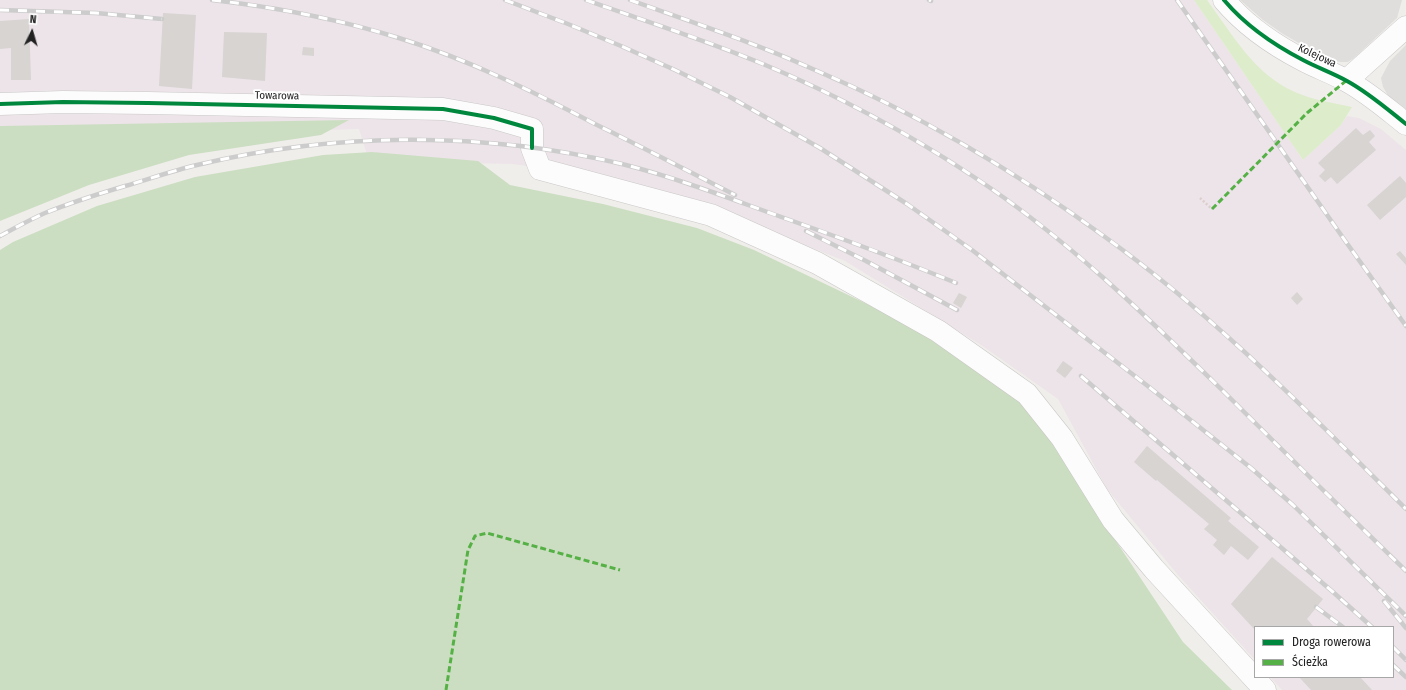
<!DOCTYPE html>
<html>
<head>
<meta charset="utf-8">
<style>
	body { margin:0 }
	#map { position:relative; width:1406px; height:690px; overflow:hidden; background:#f0eeeb; font-family:"Fira Sans Condensed",sans-serif }
	canvas { display:block }
	.legend { position:absolute; left:1254px; top:626px; width:140px; height:52px; box-sizing:border-box; background:#fff; border:1px solid #a7a7a7; margin:0; padding:5px 7px; list-style:none; font-size:12px; color:#222 }
	.legend li { display:flex; align-items:center; gap:8px; height:20px }
	.legend b { width:20px; border:1px solid #a7a7a7 }
	.north { position:absolute; left:12px; top:12px; width:40px; height:40px; -webkit-text-stroke:3px #fff; paint-order:stroke; rotate:5deg; font-size:11px; font-weight:700; line-height:16px; text-align:center; color:#222 }
	.north::after { content:''; display:block; margin:auto; width:14px; height:18px; background:#222; clip-path:polygon(50% 0,100% 100%,50% 72%,0 100%) }
</style>
</head>
<body>
<div id="map">
<canvas width="1406" height="690"></canvas>
<ul class="legend">
<li><b style="height:5px;background:#00873e"></b>Droga rowerowa</li>
<li><b style="height:5px;background:#55b145"></b>Ścieżka</li>
</ul>
<div class="north">N</div>
</div>
<script>
const context = document.querySelector('canvas').getContext('2d');
context.lineJoin = 'round';
function fillPath(path, color) { context.fillStyle = color; context.fill(path, 'evenodd'); }
function trace(path, color, width, dash) { context.strokeStyle = color; context.lineWidth = width; context.lineCap = dash ? 'butt' : 'round'; context.setLineDash(dash || []); context.stroke(path); }
function label(font, color, halo, rows, align = 'center') {
  context.font = font + ' "Fira Sans Condensed",sans-serif'; context.lineWidth = 4; context.setLineDash([]); context.textBaseline = 'middle'; context.strokeStyle = halo; context.fillStyle = color; for (const [text, x, y, turn = 0] of rows) {
    context.save(); context.translate(x, y); context.rotate((+turn || 0) * Math.PI / 180); context.textAlign = isNaN(turn) ? turn : align; if (halo) context.strokeText(text, 0, 0); context.fillText(text, 0, 0); context.restore();
  }
}
const residential = new Path2D(`
	M 1240,0 L 1402,0 L 1397,18 L 1354,58 L 1348,62 L 1341,62 L 1334,61 L 1313,51 L 1283,34 L 1263,20 Z
	M 1406,45 L 1406,113 L 1389,97 L 1383,87 L 1381,78 L 1390,61 Z`);
const industrial = new Path2D(`
	M 0,0 L 1194,0 L 1303,160 L 1341,125 L 1347,116 L 1359,118 L 1381,129 L 1406,150 L 1406,690 L 1282,690 L 1270,677 L 1393,677 L 1393,627 L 1255,627 L 1255,660 L 1178,575 L 1107,489 L 1058,399 L 981,345 L 845,261 L 700,204 L 602,176 L 512,164 L 369,161 L 359,129 L 0,141 Z`);
const grass = new Path2D(`
	M 1194,0 L 1207,0 C 1232,34 1255,75 1295,92 C 1313,100 1333,103 1352,107 L 1341,125 L 1303,160 Z`);
const forest = new Path2D(`
	M 349,120 L 321,135 L 189,155 L 89,185 L 0,221 L 0,126 Z
	M 372,152 L 478,161 L 510,185 L 603,204 L 697,228 L 754,250 L 907,323 L 1017,399 L 1069,462 L 1092,505 L 1183,642 L 1232,690 L 0,690 L 0,250 L 13,242 L 97,206 L 195,177 L 323,155 Z`);
const building = new Path2D(`
	M 163,13 L 196,15 L 192,89 L 159,86 Z
	M 29,19 L 31,80 L 11,80 L 11,48 L 0,49 L 0,21 Z
	M 224,32 L 267,33 L 265,81 L 222,77 Z
	M 303,47 L 314,48 L 314,56 L 302,55 Z
	M 1356,128 L 1363,135 L 1370,130 L 1375,136 L 1369,142 L 1376,150 L 1337,184 L 1331,177 L 1325,182 L 1319,176 L 1325,170 L 1318,163 Z
	M 1400,176 L 1406,183 L 1406,197 L 1380,220 L 1367,205 Z
	M 1400,251 L 1406,258 L 1406,265 L 1396,254 Z
	M 1297,292 L 1303,299 L 1297,305 L 1291,298 Z
	M 959,293 L 967,297 L 961,308 L 953,303 Z
	M 1063,361 L 1073,368 L 1065,378 L 1056,371 Z
	M 1147,446 L 1231,518 L 1228,521 L 1259,547 L 1248,560 L 1231,546 L 1224,555 L 1213,545 L 1217,540 L 1204,529 L 1209,524 L 1157,480 L 1156,481 L 1134,462 Z
	M 1272,557 L 1323,599 L 1307,619 L 1314,627 L 1255,627 L 1255,630 L 1231,604 Z
	M 1299,677 L 1360,677 L 1372,690 L 1311,690 Z`);
const path = new Path2D(`
	M 1200,198 L 1212,209`);
const minor = new Path2D(`
	M 1224,0 C 1245,25 1274,45 1303,60 C 1318,68 1333,73 1347,81 C 1369,93 1387,109 1406,124
	M 1347,80 L 1406,27
	M 0,104 L 63,102 L 148,103 L 443,109 L 494,118 L 532,129 L 532,148 L 540,169 L 711,215 L 817,263 L 938,331 L 1027,394 L 1062,438 L 1113,520 L 1154,569 L 1265,690`);
const rail = new Path2D(`
	M 212,0 C 275,7 338,19 399,38 C 467,59 532,91 595,124 C 642,147 688,171 735,195
	M 505,0 L 568,24 L 621,46 L 675,70 L 730,97 L 820,148 L 907,204 L 972,250 L 1149,387 L 1251,468 L 1293,505 L 1406,616
	M 586,0 C 645,21 705,40 763,64 C 837,95 908,133 974,177 C 1065,237 1143,313 1221,389 C 1282,450 1344,511 1406,571
	M 630,0 C 692,22 755,43 815,70 C 918,114 1015,171 1105,237 C 1215,316 1310,414 1406,509
	M 929,0 L 931,1
	M 1177,0 L 1346,242 L 1406,326
	M 0,10 L 96,13 L 162,19
	M 806,231 L 866,261 L 957,310
	M 0,236 C 15,228 29,220 45,213 C 70,203 98,194 125,186 C 149,179 172,171 197,165 C 335,132 483,131 622,164 C 674,177 723,196 773,214 C 835,236 896,258 956,283
	M 1081,376 L 1333,592 L 1372,627
	M 1384,601 L 1406,628
	M 1316,607 L 1343,627
	M 1393,647 L 1406,660
	M 1393,665 L 1406,677`);
const quiet = new Path2D(`
	M 1212,209 L 1307,113 L 1347,80
	M 446,690 L 468,550 L 475,536 L 487,533 L 620,570`);
const cycleway = new Path2D(`
	M 1224,0 C 1245,25 1274,45 1303,60 C 1318,68 1333,73 1347,81 C 1369,93 1387,109 1406,124
	M 0,104 L 63,102 L 148,103 L 443,109 L 494,118 L 532,129 L 532,148`);
const streetNames = [
	["Kolejowa",1317,56,25],
	["Towarowa",277,96,1]
];
fillPath(residential, '#dfdedc');
fillPath(industrial, '#ede4e9');
fillPath(grass, '#ddeccb');
fillPath(forest, '#cbdec1');
fillPath(building, '#d7d4d2');
trace(minor, '#c9c8c7', 23);
trace(path, '#dccecd', 2.5, [2, 2]);
trace(minor, '#fdfcfc', 22);
trace(rail, '#ccc', 4.5);
trace(rail, '#fff', 3, [9]);
trace(quiet, '#55b145', 3, [6, 3]);
trace(cycleway, '#00873e', 4);
label('11px', '#222', '#fff', streetNames);
</script>
</body>
</html>
